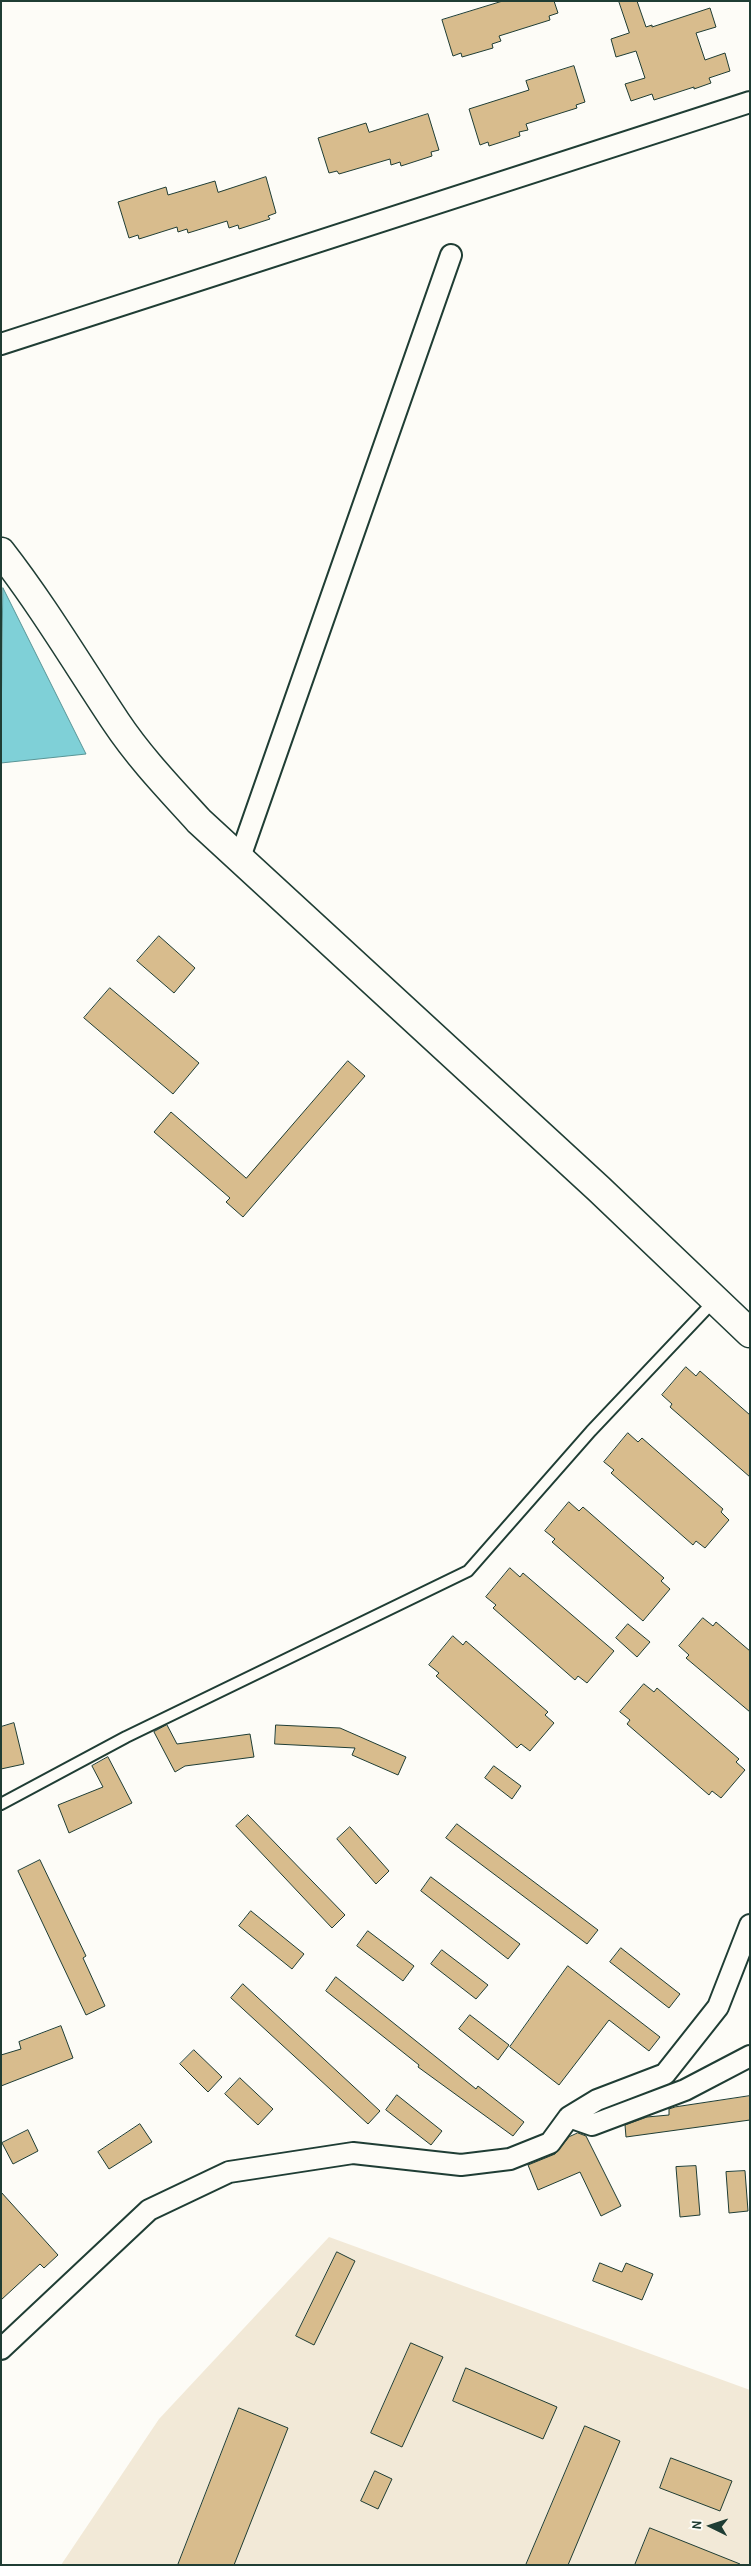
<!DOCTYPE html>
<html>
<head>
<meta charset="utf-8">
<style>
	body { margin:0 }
	#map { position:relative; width:751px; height:2566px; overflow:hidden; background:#fdfcf7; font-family:"Patrick Hand",sans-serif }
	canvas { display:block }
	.frame { position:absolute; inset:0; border:2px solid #1f3d34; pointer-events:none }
	.north { position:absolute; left:686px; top:2501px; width:50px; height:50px; -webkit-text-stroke:4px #fdfcf7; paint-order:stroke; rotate:274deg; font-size:14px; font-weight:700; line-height:20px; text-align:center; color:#1f3d34 }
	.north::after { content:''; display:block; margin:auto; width:18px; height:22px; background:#1f3d34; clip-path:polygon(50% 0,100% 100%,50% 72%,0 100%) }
</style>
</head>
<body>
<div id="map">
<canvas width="751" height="2566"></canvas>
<div class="frame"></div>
<div class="north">N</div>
</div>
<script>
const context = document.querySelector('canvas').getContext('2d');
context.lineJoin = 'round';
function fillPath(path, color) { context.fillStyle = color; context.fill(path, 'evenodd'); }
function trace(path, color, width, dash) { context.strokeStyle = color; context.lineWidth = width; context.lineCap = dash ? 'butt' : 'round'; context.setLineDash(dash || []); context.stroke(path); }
const built = new Path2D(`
	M 329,2237 L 750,2390 L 750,2565 L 61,2565 L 159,2419 Z`);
const water = new Path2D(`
	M 3,588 L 86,754 L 1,763 Z`);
const building = new Path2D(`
	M 503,1 L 554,1 L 558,13 L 549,16 L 550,20 L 499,36 L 501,41 L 492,44 L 493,48 L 462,57 L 461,53 L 453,56 L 442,20 Z
	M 619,1 L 637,1 L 646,27 L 652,25 L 652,27 L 710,8 L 716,27 L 696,33 L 705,60 L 725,53 L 730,71 L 709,78 L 711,83 L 694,89 L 694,87 L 654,100 L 652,94 L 631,101 L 625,84 L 645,78 L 636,51 L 616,57 L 611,39 L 629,33 Z
	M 574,66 L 585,102 L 576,105 L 577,108 L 526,124 L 528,130 L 519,132 L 520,136 L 489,146 L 488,142 L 480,145 L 469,109 L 529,90 L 526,81 Z
	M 428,114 L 439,150 L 431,152 L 432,156 L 401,166 L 400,162 L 391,165 L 390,159 L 339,174 L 337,171 L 329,173 L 318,138 L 366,123 L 369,132 Z
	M 266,177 L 276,213 L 268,216 L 270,219 L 239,229 L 238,225 L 229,228 L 227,221 L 188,233 L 187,229 L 178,232 L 177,227 L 139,239 L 138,235 L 129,238 L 118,202 L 166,187 L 168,195 L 215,181 L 218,192 Z
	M 159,936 L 195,968 L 174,993 L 137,961 Z
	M 110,988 L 199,1063 L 173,1094 L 84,1018 Z
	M 348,1061 L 365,1076 L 243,1217 L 226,1202 L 230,1198 L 154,1132 L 171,1112 L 246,1178 Z
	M 686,1367 L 696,1376 L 700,1371 L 750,1415 L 750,1477 L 670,1407 L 672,1404 L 662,1395 Z
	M 628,1433 L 638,1442 L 642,1438 L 723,1509 L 721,1512 L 729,1520 L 705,1548 L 696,1541 L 693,1545 L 611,1473 L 614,1470 L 604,1462 Z
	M 569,1502 L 579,1511 L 583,1507 L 664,1578 L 661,1581 L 670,1589 L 643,1621 L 552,1542 L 555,1539 L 545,1531 Z
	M 510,1568 L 520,1577 L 523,1573 L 614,1651 L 587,1683 L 578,1676 L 575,1680 L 493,1608 L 496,1605 L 486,1597 Z
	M 703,1618 L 713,1626 L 716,1622 L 750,1651 L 750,1712 L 686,1658 L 689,1655 L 679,1646 Z
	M 628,1624 L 650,1642 L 637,1657 L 616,1638 Z
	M 453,1636 L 463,1645 L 466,1641 L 548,1712 L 545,1715 L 554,1723 L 530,1751 L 521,1744 L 517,1748 L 436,1676 L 439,1673 L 429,1665 Z
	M 644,1684 L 654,1692 L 657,1688 L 739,1759 L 736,1762 L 745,1770 L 721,1798 L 712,1791 L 709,1795 L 627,1724 L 630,1720 L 620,1712 Z
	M 14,1723 L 24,1764 L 1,1769 L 1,1727 Z
	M 167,1725 L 177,1744 L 250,1734 L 254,1757 L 185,1766 L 175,1772 L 154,1732 Z
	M 276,1725 L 340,1728 L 406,1757 L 398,1775 L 352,1755 L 355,1748 L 275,1744 Z
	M 108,1757 L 132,1803 L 69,1833 L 58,1805 L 103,1787 L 92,1766 Z
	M 494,1766 L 521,1786 L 512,1799 L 485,1778 Z
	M 248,1815 L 345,1915 L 332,1928 L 236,1826 Z
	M 457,1824 L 598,1930 L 587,1944 L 446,1838 Z
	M 350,1827 L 389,1871 L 376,1884 L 337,1839 Z
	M 40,1860 L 86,1956 L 83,1958 L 105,2006 L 86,2015 L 18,1871 Z
	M 431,1877 L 520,1944 L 508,1959 L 421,1891 Z
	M 251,1911 L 304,1954 L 292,1969 L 239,1926 Z
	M 368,1931 L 414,1966 L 403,1981 L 357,1946 Z
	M 621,1948 L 680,1994 L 669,2008 L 610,1962 Z
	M 442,1950 L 488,1985 L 476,1999 L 431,1964 Z
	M 568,1966 L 660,2037 L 649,2051 L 609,2020 L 559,2085 L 510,2047 Z
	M 336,1977 L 476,2089 L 478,2086 L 524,2122 L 513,2136 L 418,2067 L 419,2065 L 326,1991 Z
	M 243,1984 L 380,2111 L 368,2124 L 231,1998 Z
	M 470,2015 L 509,2045 L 498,2060 L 459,2029 Z
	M 61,2026 L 73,2058 L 1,2086 L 1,2055 L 21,2049 L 19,2042 Z
	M 194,2050 L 222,2077 L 208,2092 L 180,2064 Z
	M 240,2078 L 273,2109 L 258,2125 L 225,2094 Z
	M 397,2095 L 442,2131 L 431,2145 L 386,2110 Z
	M 750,2096 L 750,2120 L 626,2137 L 625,2125 L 647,2117 L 669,2115 L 669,2109 L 675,2107 Z
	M 140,2124 L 152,2142 L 109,2169 L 98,2152 Z
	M 28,2130 L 38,2151 L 13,2164 L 2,2143 Z
	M 578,2133 L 586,2136 L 621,2206 L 601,2216 L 580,2172 L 538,2190 L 528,2165 L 555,2154 L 569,2137 Z
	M 696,2166 L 700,2215 L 680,2217 L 676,2167 Z
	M 745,2171 L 748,2211 L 729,2213 L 726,2172 Z
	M 1,2192 L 58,2255 L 44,2268 L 40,2264 L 1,2300 Z
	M 337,2252 L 355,2261 L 314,2345 L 296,2336 Z
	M 600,2263 L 622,2272 L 626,2263 L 653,2274 L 642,2300 L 593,2281 Z
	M 411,2343 L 443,2357 L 402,2447 L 371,2433 Z
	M 466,2368 L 557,2407 L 543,2439 L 453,2401 Z
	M 239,2408 L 288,2428 L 234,2565 L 178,2565 Z
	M 585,2426 L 620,2441 L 568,2565 L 526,2565 Z
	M 671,2458 L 732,2481 L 720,2511 L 660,2488 Z
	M 375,2471 L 392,2479 L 378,2509 L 361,2501 Z
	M 650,2528 L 740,2564 L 740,2565 L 635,2565 Z`);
const lane = new Path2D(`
	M 1,1804 L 126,1737 L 468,1571 L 591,1431 L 714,1301`);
const street = new Path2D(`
	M 1,344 L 750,102
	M 239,860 L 451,255
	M 569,2117 L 592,2125 L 685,2090 L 750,2056
	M 1,2349 L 149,2210 L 229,2172 L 353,2153 L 461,2165 L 510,2159 L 550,2143 L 569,2117 L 597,2100 L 665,2074 L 718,2007 L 750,1925`);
const secondary = new Path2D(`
	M 1,552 C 43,606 78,665 116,722 C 140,758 170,789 199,821 L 599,1189 L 750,1333`);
fillPath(built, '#f2e9d7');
fillPath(water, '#7fd0d7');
trace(water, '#599596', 1);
fillPath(building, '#d8bc8d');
trace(building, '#1f3d34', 1);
trace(lane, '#1f3d34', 14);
trace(street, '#1f3d34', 24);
trace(secondary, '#1f3d34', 31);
trace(lane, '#fdfcf7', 10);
trace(street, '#fdfcf7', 20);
trace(secondary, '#fdfcf7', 28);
</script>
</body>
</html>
